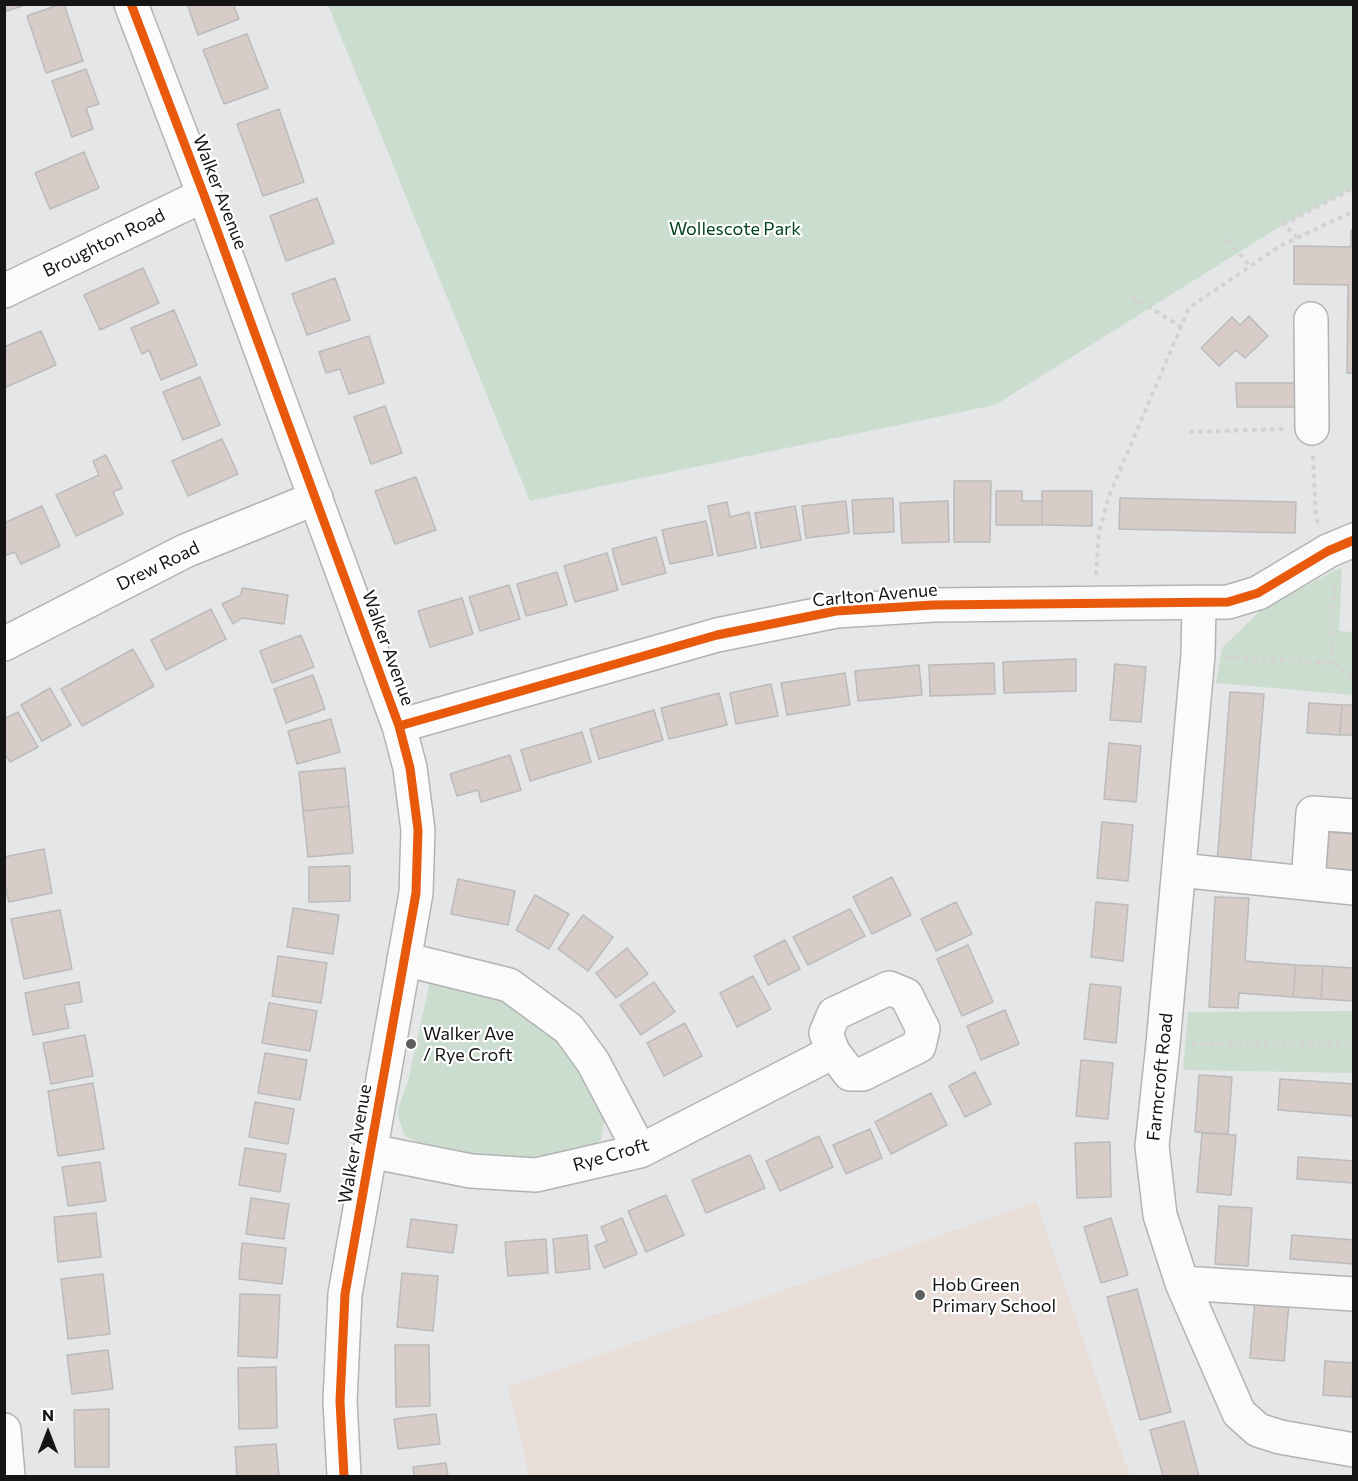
<!DOCTYPE html>
<html>
<head>
<meta charset="utf-8">
<style>
	body { margin:0 }
	#map { position:relative; width:1358px; height:1481px; overflow:hidden; background:#e5e6e7; font-family:Commissioner,sans-serif }
	canvas { display:block }
	.frame { position:absolute; inset:0; border:6px solid #151516; pointer-events:none }
	.north { position:absolute; left:18px; top:1403px; width:60px; height:60px; -webkit-text-stroke:4px #fff; paint-order:stroke; rotate:0deg; font-size:16px; font-weight:700; line-height:24px; text-align:center; color:#151516 }
	.north::after { content:''; display:block; margin:auto; width:21px; height:27px; background:#151516; clip-path:polygon(50% 0,100% 100%,50% 72%,0 100%) }
</style>
</head>
<body>
<div id="map">
<canvas width="1358" height="1481"></canvas>
<div class="frame"></div>
<div class="north">N</div>
</div>
<script>
const context = document.querySelector('canvas').getContext('2d');
context.lineJoin = 'round';
function fillPath(path, color) { context.fillStyle = color; context.fill(path, 'evenodd'); }
function trace(path, color, width, dash) { context.strokeStyle = color; context.lineWidth = width; context.lineCap = dash ? 'butt' : 'round'; context.setLineDash(dash || []); context.stroke(path); }
function label(font, color, halo, rows, align = 'center') {
  context.font = font + ' Commissioner,sans-serif'; context.lineWidth = 4.5; context.setLineDash([]); context.textBaseline = 'middle'; context.strokeStyle = halo; context.fillStyle = color; for (const [text, x, y, turn = 0] of rows) {
    context.save(); context.translate(x, y); context.rotate((+turn || 0) * Math.PI / 180); context.textAlign = isNaN(turn) ? turn : align; if (halo) context.strokeText(text, 0, 0); context.fillText(text, 0, 0); context.restore();
  }
}
const education = new Path2D(`
	M 1036,1202 L 1130,1476 L 529,1476 L 508,1387 Z`);
const green = new Path2D(`
	M 328,5 L 1353,5 L 1353,188 L 1284,224 L 995,405 L 530,501 Z
	M 1342,567 L 1339,631 L 1353,632 L 1353,695 L 1216,683 L 1222,648 L 1263,608 Z
	M 430,981 L 510,1000 L 563,1037 L 605,1116 L 601,1140 L 584,1152 L 497,1160 L 427,1148 L 404,1135 L 397,1112 L 408,1081 Z
	M 1353,1011 L 1353,1073 L 1183,1070 L 1188,1012 Z`);
const building = new Path2D(`
	M 4,4 L 28,4 L 4,12 Z
	M 61,4 L 64,4 L 83,61 L 46,73 L 27,16 Z
	M 187,4 L 233,4 L 239,19 L 198,35 Z
	M 247,34 L 268,88 L 224,104 L 203,50 Z
	M 86,69 L 99,104 L 86,108 L 93,129 L 72,137 L 52,81 Z
	M 279,109 L 304,182 L 263,196 L 237,124 Z
	M 84,152 L 99,188 L 50,209 L 35,173 Z
	M 317,198 L 334,243 L 286,261 L 270,216 Z
	M 1351,230 L 1354,230 L 1354,373 L 1347,373 L 1348,285 L 1294,284 L 1294,246 L 1351,247 Z
	M 143,268 L 159,303 L 100,330 L 84,295 Z
	M 335,278 L 350,320 L 307,335 L 292,294 Z
	M 174,310 L 197,365 L 161,380 L 149,350 L 142,354 L 131,328 Z
	M 1249,316 L 1268,336 L 1245,358 L 1236,350 L 1219,366 L 1201,348 L 1232,317 L 1240,325 Z
	M 41,331 L 56,365 L 4,388 L 4,347 Z
	M 369,336 L 384,383 L 349,394 L 340,369 L 326,373 L 319,352 Z
	M 200,377 L 220,425 L 183,440 L 163,392 Z
	M 1236,383 L 1299,383 L 1299,407 L 1237,407 Z
	M 385,406 L 402,453 L 371,464 L 354,417 Z
	M 222,439 L 238,474 L 188,496 L 172,461 Z
	M 106,455 L 122,488 L 113,492 L 123,514 L 76,536 L 56,495 L 99,475 L 93,461 Z
	M 416,477 L 436,530 L 395,544 L 375,491 Z
	M 954,481 L 991,481 L 990,542 L 954,542 Z
	M 996,491 L 1022,491 L 1022,501 L 1042,501 L 1042,525 L 996,525 Z
	M 1042,491 L 1092,491 L 1092,526 L 1042,525 Z
	M 893,498 L 894,532 L 854,534 L 852,500 Z
	M 1120,498 L 1296,502 L 1295,533 L 1119,529 Z
	M 846,501 L 849,533 L 806,538 L 802,506 Z
	M 948,501 L 949,542 L 902,543 L 900,503 Z
	M 727,502 L 730,517 L 749,512 L 756,548 L 718,556 L 708,506 Z
	M 42,506 L 60,546 L 21,564 L 15,552 L 4,556 L 4,523 Z
	M 795,506 L 801,540 L 761,548 L 755,513 Z
	M 706,521 L 713,555 L 670,564 L 662,530 Z
	M 656,537 L 666,573 L 622,585 L 612,549 Z
	M 607,553 L 618,590 L 575,602 L 564,566 Z
	M 557,572 L 567,605 L 526,616 L 517,584 Z
	M 509,585 L 520,619 L 480,631 L 469,597 Z
	M 242,588 L 288,595 L 284,624 L 242,618 L 233,624 L 222,604 L 241,595 Z
	M 462,598 L 473,634 L 430,647 L 418,611 Z
	M 211,609 L 226,639 L 166,670 L 151,640 Z
	M 301,635 L 314,667 L 272,683 L 260,651 Z
	M 133,649 L 154,686 L 82,726 L 61,689 Z
	M 1076,659 L 1076,691 L 1004,693 L 1003,662 Z
	M 994,663 L 995,694 L 930,696 L 929,665 Z
	M 1115,664 L 1146,667 L 1141,722 L 1110,720 Z
	M 919,665 L 922,695 L 858,701 L 855,671 Z
	M 845,673 L 850,705 L 787,715 L 781,683 Z
	M 313,675 L 325,709 L 286,723 L 274,689 Z
	M 771,684 L 778,716 L 736,724 L 730,693 Z
	M 50,688 L 71,725 L 42,741 L 21,705 Z
	M 1230,692 L 1264,694 L 1250,867 L 1217,864 Z
	M 719,693 L 727,725 L 669,739 L 661,708 Z
	M 1309,703 L 1342,705 L 1340,735 L 1307,733 Z
	M 1342,705 L 1354,705 L 1354,735 L 1340,735 Z
	M 654,710 L 663,740 L 599,759 L 590,729 Z
	M 18,712 L 38,747 L 10,762 L 4,753 L 4,719 Z
	M 331,719 L 340,752 L 297,764 L 288,731 Z
	M 582,732 L 591,762 L 530,781 L 521,750 Z
	M 1109,743 L 1141,746 L 1136,802 L 1104,799 Z
	M 510,755 L 521,790 L 481,802 L 478,790 L 457,796 L 450,774 Z
	M 345,768 L 349,806 L 303,811 L 299,772 Z
	M 349,806 L 353,853 L 308,857 L 303,811 Z
	M 1102,822 L 1133,825 L 1128,881 L 1097,878 Z
	M 1325,832 L 1354,834 L 1353,873 L 1322,871 Z
	M 44,849 L 52,893 L 9,902 L 4,881 L 4,857 Z
	M 350,866 L 350,901 L 309,902 L 309,867 Z
	M 892,877 L 911,915 L 872,934 L 853,897 Z
	M 458,879 L 515,891 L 508,925 L 451,914 Z
	M 535,895 L 569,914 L 549,949 L 516,930 Z
	M 1215,897 L 1249,898 L 1245,961 L 1296,965 L 1293,997 L 1239,993 L 1238,1008 L 1209,1007 Z
	M 956,902 L 972,934 L 936,951 L 921,919 Z
	M 1096,902 L 1128,905 L 1123,961 L 1091,957 Z
	M 293,908 L 339,915 L 333,954 L 287,947 Z
	M 850,909 L 865,936 L 808,965 L 793,937 Z
	M 60,910 L 72,969 L 24,979 L 11,919 Z
	M 583,915 L 613,937 L 588,971 L 558,949 Z
	M 785,940 L 800,969 L 768,985 L 754,956 Z
	M 968,945 L 993,1002 L 962,1016 L 937,959 Z
	M 627,948 L 648,974 L 616,998 L 596,973 Z
	M 278,956 L 327,963 L 321,1003 L 272,996 Z
	M 1296,965 L 1323,966 L 1321,999 L 1293,997 Z
	M 1323,966 L 1354,968 L 1354,1001 L 1321,999 Z
	M 753,976 L 771,1009 L 737,1027 L 720,993 Z
	M 79,982 L 82,1002 L 64,1005 L 69,1028 L 33,1035 L 25,993 Z
	M 654,982 L 675,1012 L 641,1035 L 620,1005 Z
	M 1090,984 L 1121,987 L 1116,1043 L 1084,1039 Z
	M 269,1003 L 317,1011 L 310,1051 L 262,1043 Z
	M 1005,1010 L 1019,1044 L 981,1060 L 967,1026 Z
	M 685,1023 L 702,1056 L 664,1076 L 647,1043 Z
	M 85,1035 L 93,1076 L 51,1084 L 43,1043 Z
	M 265,1053 L 307,1060 L 300,1100 L 258,1093 Z
	M 1081,1060 L 1113,1063 L 1108,1119 L 1076,1116 Z
	M 975,1072 L 991,1104 L 965,1117 L 949,1086 Z
	M 1199,1075 L 1232,1077 L 1228,1134 L 1195,1132 Z
	M 1280,1079 L 1354,1084 L 1354,1116 L 1278,1110 Z
	M 93,1083 L 104,1149 L 58,1156 L 48,1091 Z
	M 931,1093 L 947,1125 L 891,1154 L 875,1122 Z
	M 255,1102 L 294,1109 L 288,1144 L 249,1137 Z
	M 870,1129 L 882,1158 L 846,1174 L 833,1145 Z
	M 1202,1133 L 1236,1135 L 1231,1195 L 1197,1192 Z
	M 819,1136 L 833,1167 L 780,1191 L 766,1161 Z
	M 1110,1142 L 1111,1197 L 1077,1198 L 1075,1143 Z
	M 245,1148 L 286,1154 L 280,1192 L 239,1185 Z
	M 750,1155 L 765,1188 L 706,1213 L 692,1180 Z
	M 1298,1157 L 1354,1161 L 1354,1183 L 1297,1179 Z
	M 100,1162 L 106,1201 L 68,1206 L 62,1167 Z
	M 666,1195 L 684,1235 L 646,1252 L 628,1211 Z
	M 251,1198 L 289,1204 L 284,1239 L 246,1234 Z
	M 1219,1206 L 1252,1208 L 1248,1266 L 1215,1264 Z
	M 96,1213 L 101,1257 L 58,1262 L 54,1217 Z
	M 622,1218 L 637,1254 L 604,1268 L 595,1246 L 607,1241 L 601,1227 Z
	M 1111,1218 L 1128,1275 L 1101,1283 L 1084,1227 Z
	M 411,1219 L 457,1225 L 453,1253 L 407,1247 Z
	M 587,1235 L 590,1269 L 556,1273 L 553,1239 Z
	M 1292,1235 L 1354,1240 L 1354,1264 L 1290,1259 Z
	M 546,1239 L 548,1273 L 508,1276 L 505,1242 Z
	M 242,1243 L 286,1248 L 282,1284 L 239,1279 Z
	M 402,1273 L 438,1276 L 433,1331 L 397,1327 Z
	M 103,1274 L 110,1334 L 68,1339 L 61,1279 Z
	M 1137,1289 L 1171,1412 L 1140,1420 L 1107,1297 Z
	M 240,1294 L 280,1295 L 277,1358 L 238,1356 Z
	M 1255,1300 L 1289,1303 L 1284,1361 L 1250,1358 Z
	M 395,1345 L 429,1345 L 430,1406 L 396,1407 Z
	M 108,1350 L 113,1389 L 72,1394 L 67,1355 Z
	M 1325,1361 L 1354,1363 L 1352,1397 L 1323,1395 Z
	M 276,1367 L 277,1428 L 239,1429 L 238,1368 Z
	M 109,1409 L 109,1467 L 75,1467 L 74,1410 Z
	M 436,1414 L 440,1444 L 398,1449 L 394,1419 Z
	M 1184,1421 L 1199,1476 L 1163,1476 L 1150,1430 Z
	M 276,1444 L 279,1476 L 237,1476 L 235,1447 Z
	M 446,1463 L 448,1476 L 414,1476 L 413,1467 Z`);
const path = new Path2D(`
	M 1297,238 L 1284,224 L 1354,188
	M 1228,240 L 1250,266
	M 1132,297 L 1180,326
	M 1189,432 L 1284,429
	M 1313,456 L 1316,517 L 1318,523
	M 1096,575 L 1099,532 L 1109,496 L 1189,308 L 1280,246 L 1354,211
	M 1226,657 L 1332,663 L 1354,677
	M 1332,663 L 1334,583
	M 1192,1044 L 1354,1045`);
const minor = new Path2D(`
	M 131,4 L 204,195 L 399,726 L 410,768 L 418,830 L 416,893 L 345,1294 L 340,1401 L 344,1476
	M 4,291 L 204,195
	M 1311,319 L 1312,428
	M 1199,603 L 1198,655 L 1163,1044 L 1152,1146 L 1160,1215 L 1182,1283 L 1239,1413 L 1258,1430 L 1280,1437 L 1354,1450
	M 4,644 L 185,551 L 316,498
	M 399,726 L 717,635 L 836,611 L 933,605 L 1228,602 L 1258,593 L 1328,551 L 1354,540
	M 1179,870 L 1354,888
	M 1308,883 L 1313,813 L 1354,816
	M 404,959 L 509,985 L 569,1029 L 593,1062 L 640,1151
	M 370,1151 L 471,1171 L 536,1175 L 640,1151 L 833,1052 L 826,1033 L 834,1014 L 889,988 L 906,995 L 923,1029 L 919,1046 L 863,1074 L 850,1074 L 833,1052
	M 1182,1283 L 1354,1294
	M 4,1430 L 8,1476`);
const cycleway = new Path2D(`
	M 131,4 L 204,195 L 399,726 L 410,768 L 418,830 L 416,893 L 345,1294 L 340,1401 L 344,1476
	M 399,726 L 717,635 L 836,611 L 933,605 L 1228,602 L 1258,593 L 1328,551 L 1354,540`);
const markers = [
	[411,1044,6,"#5e5e5f"],
	[920,1295,6,"#5e5e5f"]
];
const streetNames = [
	["Walker Avenue",220,192,69],
	["Broughton Road",104,243,-26],
	["Drew Road",158,566,-26],
	["Carlton Avenue",875,595,-5],
	["Walker Avenue",388,648,70],
	["Farmcroft Road",1160,1077,-84],
	["Walker Avenue",355,1144,-80],
	["Rye Croft",611,1155,-16]
];
const parkNames = [
	["Wollescote Park",735,229]
];
const poiNames = [
	["Walker Ave",423,1034],
	["/ Rye Croft",423,1055],
	["Hob Green",932,1285],
	["Primary School",932,1306]
];
fillPath(education, '#e9ddd8');
fillPath(green, '#caddcf');
fillPath(building, '#d8ccc9');
trace(building, '#bbb', 1.5);
trace(minor, '#b3b3b4', 36);
trace(path, '#d2d2d3', 4, [4.5, 4.5]);
trace(minor, '#fbfbfb', 33);
trace(cycleway, '#e8590c', 9);
for (const [x, y, r, color] of markers) { const dot = new Path2D(); dot.arc(x, y, r, 0, 2 * Math.PI); context.fillStyle = color; context.fill(dot); trace(dot, '#fff', 2); }
label('18px', '#151516', '#fff', streetNames);
label('18px', '#00431c', '#fff', parkNames);
label('18px', '#151516', '#fff', poiNames, 'left');
</script>
</body>
</html>
